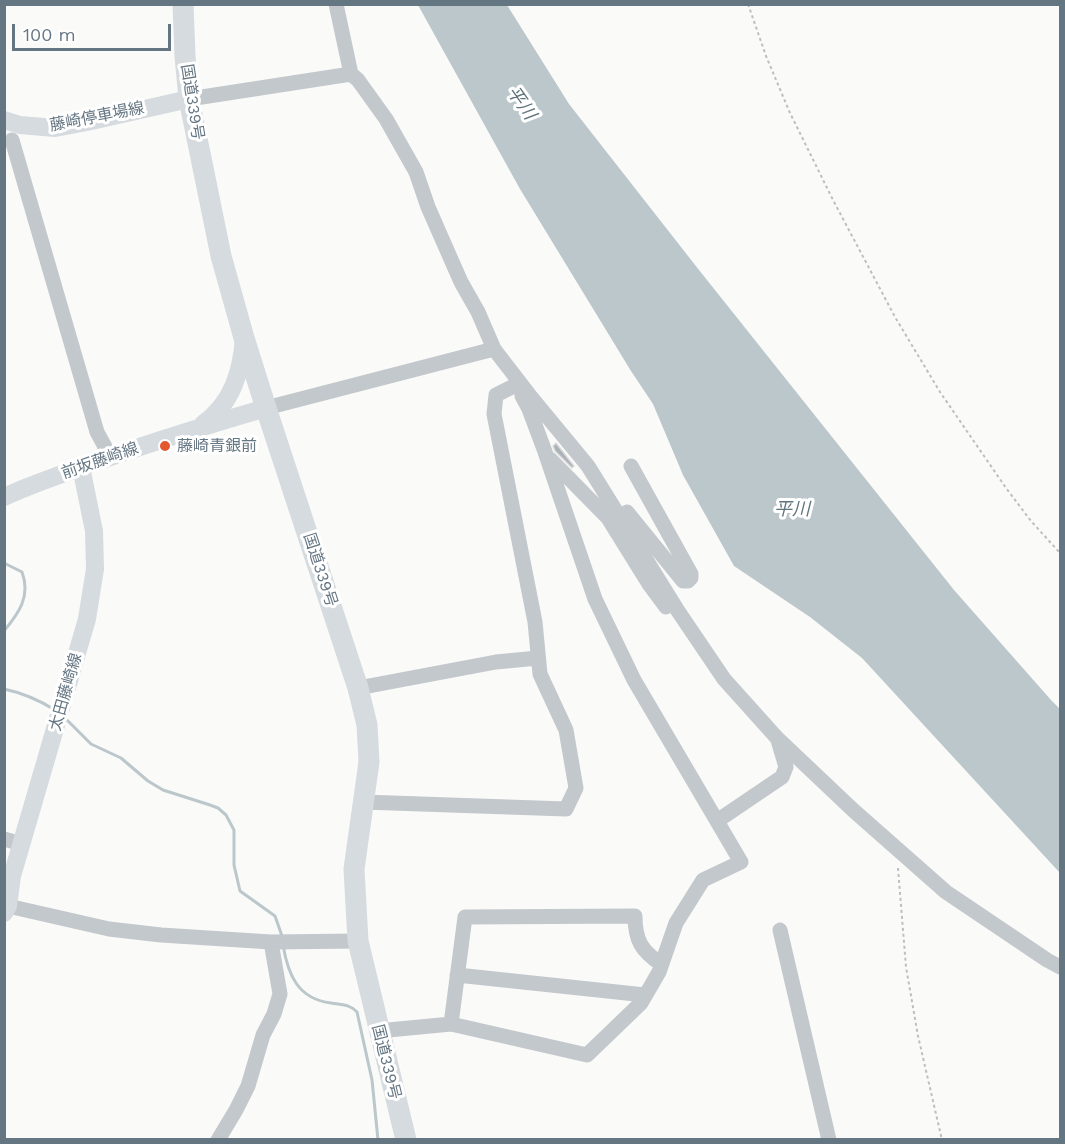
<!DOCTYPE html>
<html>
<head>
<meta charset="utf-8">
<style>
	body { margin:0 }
	#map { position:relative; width:1065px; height:1144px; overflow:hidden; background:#fafaf8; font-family:"Work Sans",sans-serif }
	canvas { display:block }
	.frame { position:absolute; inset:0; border:6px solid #657683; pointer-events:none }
	.scale { position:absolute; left:12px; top:24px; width:159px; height:27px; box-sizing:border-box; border:3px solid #657683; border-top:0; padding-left:8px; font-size:18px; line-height:21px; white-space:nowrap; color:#657683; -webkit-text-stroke:4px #fff; paint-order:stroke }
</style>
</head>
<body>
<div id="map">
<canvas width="1065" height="1144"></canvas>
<div class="frame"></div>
<div class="scale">100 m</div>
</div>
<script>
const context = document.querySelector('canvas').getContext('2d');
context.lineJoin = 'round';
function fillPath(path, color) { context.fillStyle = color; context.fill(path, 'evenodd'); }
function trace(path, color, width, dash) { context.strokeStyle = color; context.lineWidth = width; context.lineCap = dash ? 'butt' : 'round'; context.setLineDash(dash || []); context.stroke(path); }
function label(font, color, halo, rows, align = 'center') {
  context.font = font + ' "Work Sans","Noto Sans JP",sans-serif'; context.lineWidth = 6; context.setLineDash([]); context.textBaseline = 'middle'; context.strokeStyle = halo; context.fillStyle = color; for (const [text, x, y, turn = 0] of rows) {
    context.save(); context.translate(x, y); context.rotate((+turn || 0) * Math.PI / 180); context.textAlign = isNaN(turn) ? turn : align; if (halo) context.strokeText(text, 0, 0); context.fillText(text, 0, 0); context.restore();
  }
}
const water = new Path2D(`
	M 418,5 L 507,5 L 569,104 L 699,270 L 954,590 L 1051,700 L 1060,709 L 1060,873 L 862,658 L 810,617 L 734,566 L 683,475 L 653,404 L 631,371 L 520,189 Z`);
const stream = new Path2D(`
	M 4,563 L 22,572 C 31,596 19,613 4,631
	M 4,689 C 23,693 39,700 55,710
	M 65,718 L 91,744 L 121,758 L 148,781 L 163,790 L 210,805 L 218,808 L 226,815 L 234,830 L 234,865 L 240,891 L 275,916 L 282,936
	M 283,945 C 288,975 298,999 331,1003 C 341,1005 350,1004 357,1012 L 372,1080 L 378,1140`);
const building = new Path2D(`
	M 556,443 L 574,466 L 572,468 L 555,451 L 553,446 Z`);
const path = new Path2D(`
	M 748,4 L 766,56 L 790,113 L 833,200 L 895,317 L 940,392 L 1006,488 L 1031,521 L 1060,553
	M 898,868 L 906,967 L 918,1036 L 942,1140`);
const minor = new Path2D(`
	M 336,4 L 351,74 L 358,80 L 386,119 L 416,172 L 428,207 L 461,282 L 478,312 L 494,349 L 531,397 L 588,466 L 678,611 L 724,679 L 777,738 L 853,810 L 946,892 L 1047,960 L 1060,967
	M 189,99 L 351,74
	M 12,140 L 97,432 L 110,456
	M 266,408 L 494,349
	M 550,459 L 608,518 L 649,584 L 666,607
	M 627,512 L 683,581 L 688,581 L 691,578 L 691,574 L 631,466
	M 358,688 L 496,662 L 538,658
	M 363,802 L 566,809 L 576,788 L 566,730 L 540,674 L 535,622 L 494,414 L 496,395 L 516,385
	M 717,821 L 782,777 L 786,767 L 778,740
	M 4,839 L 22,844
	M 8,906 L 109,929 L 161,935 L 271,942 L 358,941
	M 780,930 L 829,1140
	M 457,975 L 645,995
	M 451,1024 L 465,917 L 635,916 C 635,941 642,951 661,964
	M 378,1031 L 451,1024 L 587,1055 L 641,1003 L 659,972 L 676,923 L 703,880 L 741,862 L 634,680 L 595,599 L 544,449 L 529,409 L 522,396
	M 218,1140 L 236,1110 L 248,1086 L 263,1035 L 274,1014 L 280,994 L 271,942`);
const major = new Path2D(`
	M 4,120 L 20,125 L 55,128 L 87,122 L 189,99
	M 203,424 C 232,403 241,373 244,339
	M 4,497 C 30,485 56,476 82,467 C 142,445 204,426 266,408
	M 4,913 L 8,906 L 12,876 L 87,619 L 95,569 L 94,531 L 81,467`);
const highway = new Path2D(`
	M 183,4 L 185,56 L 189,99 L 221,256 L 244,338 L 266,408 L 358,688 L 367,725 L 369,762 L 354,869 L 358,941 L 406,1140`);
const markers = [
	[165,446,6,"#e4572e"]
];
const streetNames = [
	["国道339号",192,102,81],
	["藤崎停車場線",97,117,-11],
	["前坂藤崎線",100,461,-19],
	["国道339号",320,570,72],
	["太田藤崎線",66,692,-74],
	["国道339号",386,1062,76]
];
const poiNames = [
	["藤崎青銀前",177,446]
];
const waterNames = [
	["平川",521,103,55],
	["平川",792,510]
];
fillPath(water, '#bbc7cb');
trace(stream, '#bbc7cb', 3);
fillPath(building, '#aab3b9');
trace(building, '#dcdcda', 1.5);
trace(path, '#bbbfc2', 2, [3, 3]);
trace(minor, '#c3c8cc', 15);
trace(major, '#d6dbdf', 18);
trace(highway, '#d6dbdf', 21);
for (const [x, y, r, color] of markers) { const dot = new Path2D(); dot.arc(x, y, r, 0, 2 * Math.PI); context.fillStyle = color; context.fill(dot); trace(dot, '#fff', 2); }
label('16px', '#657683', '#fff', streetNames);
label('16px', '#657683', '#fff', poiNames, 'left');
label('italic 18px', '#60757c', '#fff', waterNames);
</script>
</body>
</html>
